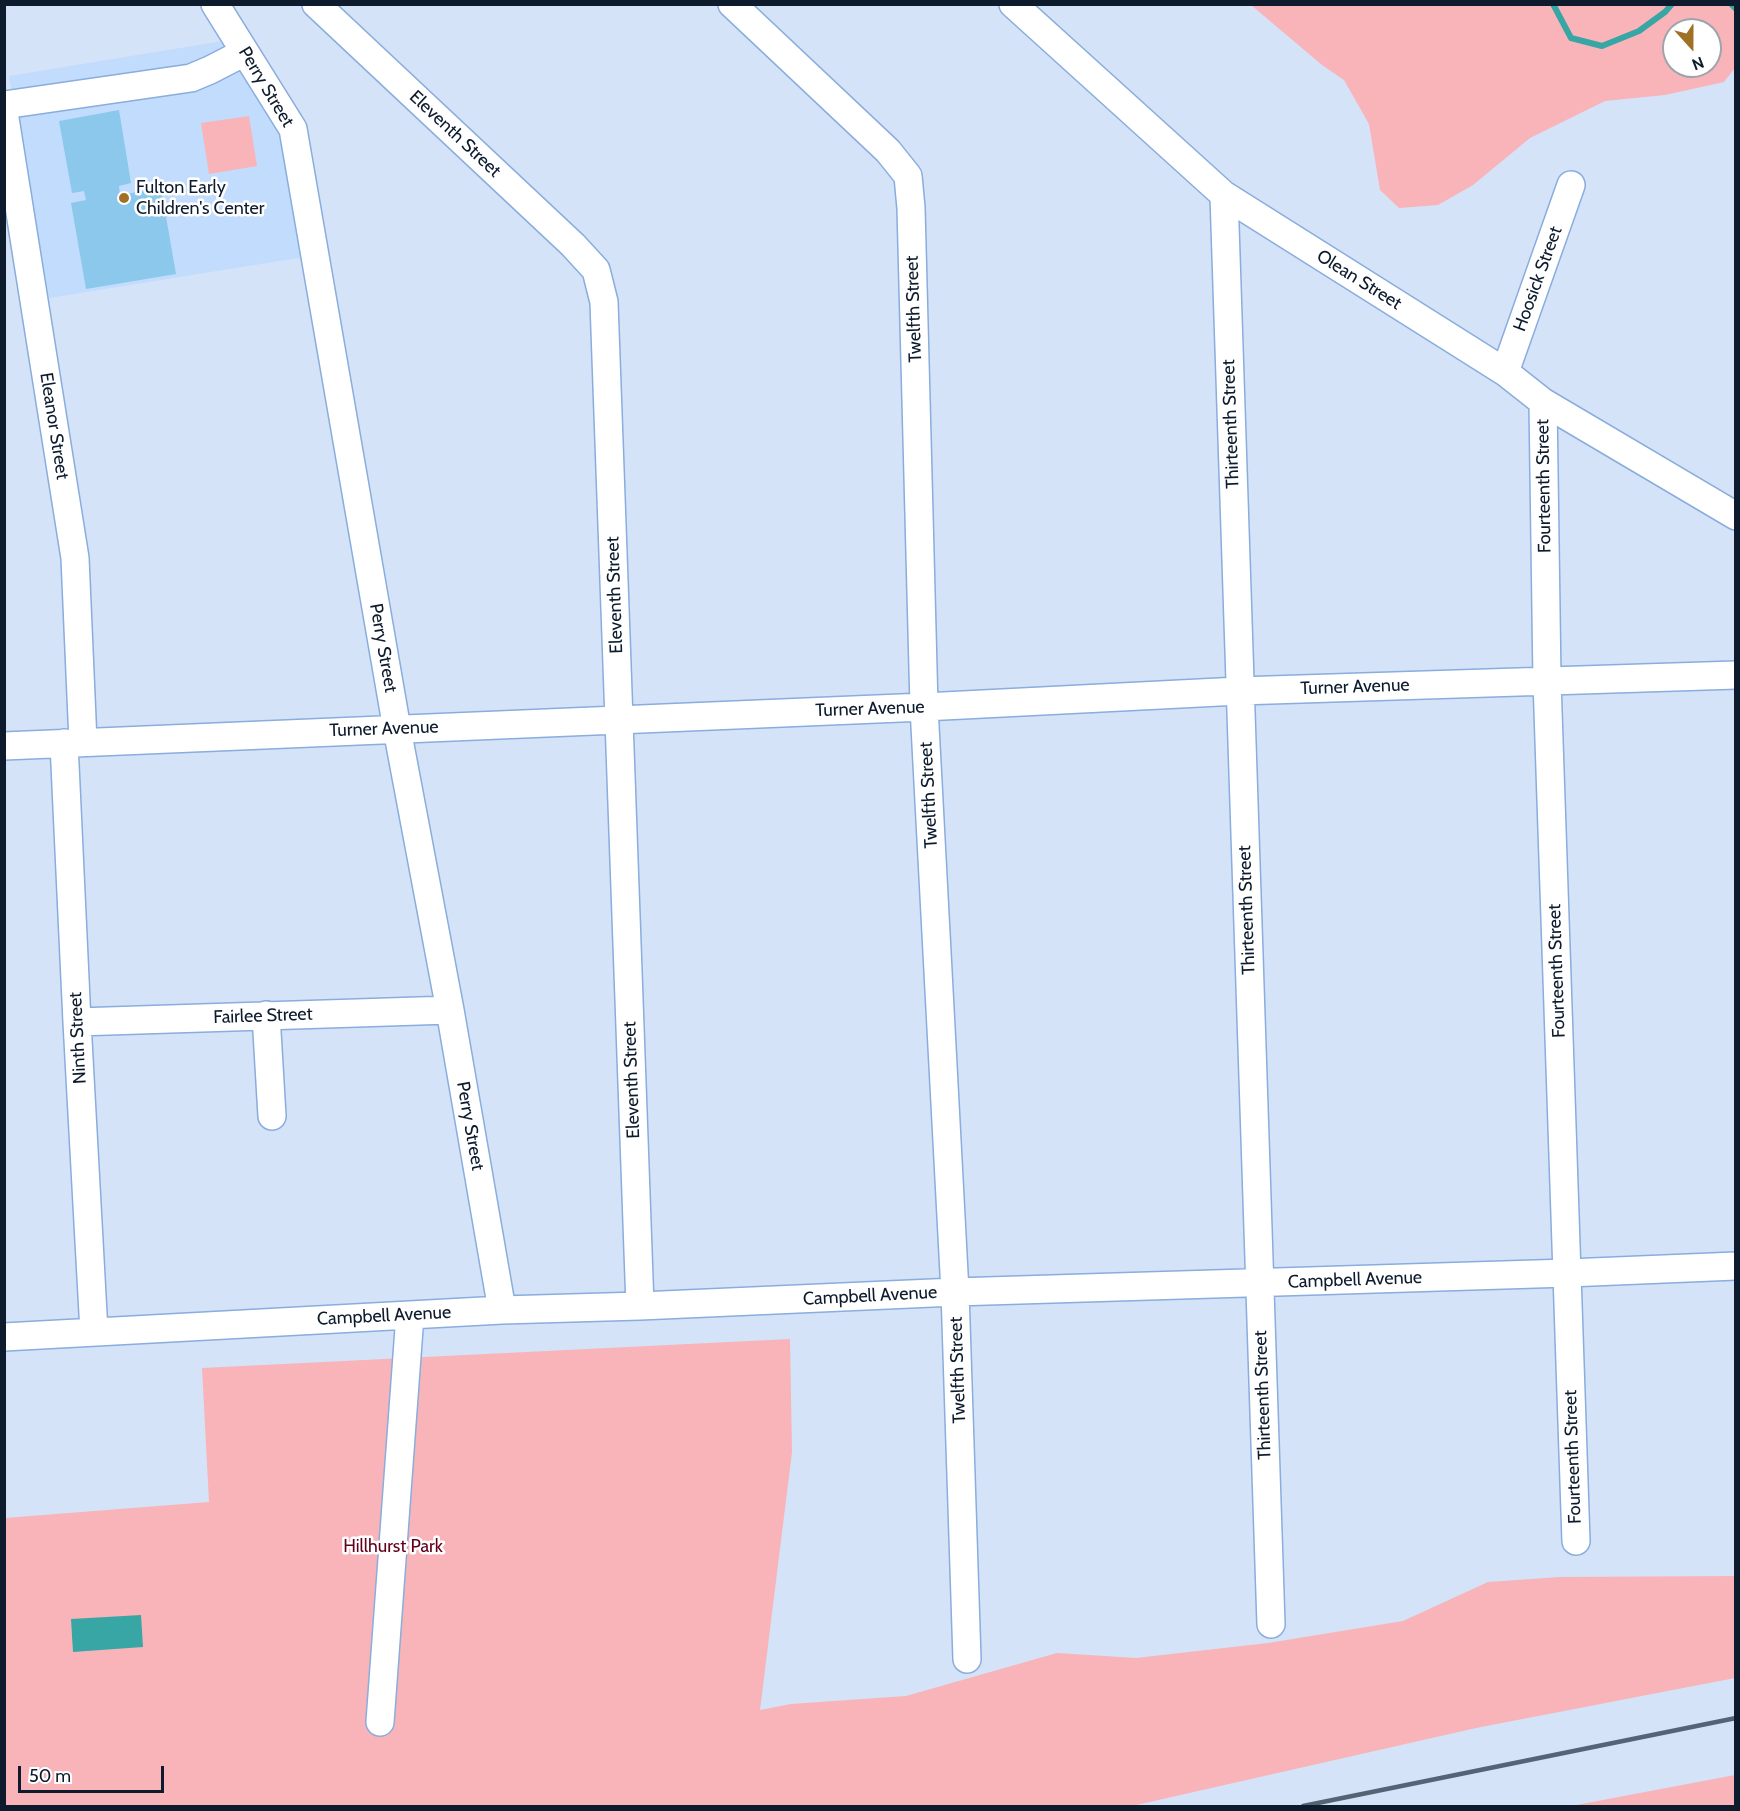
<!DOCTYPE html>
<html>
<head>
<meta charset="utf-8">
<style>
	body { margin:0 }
	#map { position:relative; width:1740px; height:1811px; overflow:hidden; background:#d4e3f7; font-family:Cabin,sans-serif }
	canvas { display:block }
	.frame { position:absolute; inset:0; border:6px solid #0d1b2d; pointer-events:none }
	.north { position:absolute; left:1662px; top:18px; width:60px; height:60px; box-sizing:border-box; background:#fff; border:2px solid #9ea4ab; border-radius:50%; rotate:159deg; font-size:16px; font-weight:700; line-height:24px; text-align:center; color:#0d1b2d }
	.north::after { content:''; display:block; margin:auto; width:21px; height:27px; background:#a07124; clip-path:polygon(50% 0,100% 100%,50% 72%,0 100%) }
	.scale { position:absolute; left:18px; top:1766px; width:146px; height:27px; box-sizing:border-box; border:3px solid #0d1b2d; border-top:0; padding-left:8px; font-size:18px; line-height:21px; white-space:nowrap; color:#0d1b2d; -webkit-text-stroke:4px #fff; paint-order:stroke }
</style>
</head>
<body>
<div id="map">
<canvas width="1740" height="1811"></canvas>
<div class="frame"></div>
<div class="north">N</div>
<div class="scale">50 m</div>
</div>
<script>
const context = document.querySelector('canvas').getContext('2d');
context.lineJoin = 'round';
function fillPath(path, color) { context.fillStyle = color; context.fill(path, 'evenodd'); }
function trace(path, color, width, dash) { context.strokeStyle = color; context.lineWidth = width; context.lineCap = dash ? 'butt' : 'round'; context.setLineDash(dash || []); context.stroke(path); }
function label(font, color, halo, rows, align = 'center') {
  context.font = font + ' Cabin,sans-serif'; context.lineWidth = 5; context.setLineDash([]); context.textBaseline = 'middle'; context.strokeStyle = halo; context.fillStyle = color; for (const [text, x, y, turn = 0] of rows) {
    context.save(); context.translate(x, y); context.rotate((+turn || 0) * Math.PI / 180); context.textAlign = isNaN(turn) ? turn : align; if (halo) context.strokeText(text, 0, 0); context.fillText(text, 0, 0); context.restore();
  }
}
const built = new Path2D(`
	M 223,41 L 282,134 L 304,257 L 49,298 L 9,76 Z`);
const green = new Path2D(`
	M 1251,5 L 1735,5 L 1735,68 L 1724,82 L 1665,95 L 1605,101 L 1530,138 L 1473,185 L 1438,205 L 1399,208 L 1380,190 L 1369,124 L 1344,80 L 1322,65 ZM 1674,30 L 1710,30 L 1710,66 L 1674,66 Z
	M 249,116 L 257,166 L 209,174 L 201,123 Z
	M 790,1339 L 792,1452 L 760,1710 L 791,1704 L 906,1696 L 1057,1653 L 1136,1658 L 1268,1643 L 1403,1621 L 1488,1582 L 1560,1577 L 1735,1576 L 1735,1678 L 1476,1728 L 1132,1806 L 5,1806 L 5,1518 L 209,1502 L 202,1368 Z
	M 1735,1775 L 1735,1806 L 1571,1806 Z`);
const water = new Path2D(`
	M 141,1615 L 143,1647 L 73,1652 L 71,1619 Z`);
const stream = new Path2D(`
	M 1553,4 L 1571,38 L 1602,46 L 1639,31 L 1665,12 L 1672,4
	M 1731,4 L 1736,9`);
const building = new Path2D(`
	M 119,110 L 131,183 L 119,186 L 120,195 L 161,188 L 176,274 L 86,289 L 71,203 L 86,200 L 84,191 L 72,193 L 59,121 Z`);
const minor = new Path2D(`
	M 215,4 L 293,129 L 397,729 L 450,1010 L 502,1310
	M 316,4 L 573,245 L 596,270 L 604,302 L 640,1306
	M 732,4 L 888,151 L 908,176 L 911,208 L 924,707 L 955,1292 L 967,1659
	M 1013,4 L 1224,195 L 1505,372 L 1543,402 L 1736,516
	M 4,105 L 191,78 L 210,70 L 245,52
	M 4,112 L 75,558 L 83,742
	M 1224,195 L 1271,1624
	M 1505,372 L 1571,185
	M 1543,402 L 1547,681 L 1576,1541
	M 64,743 L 77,1022 L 94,1332
	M 4,746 L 924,707 L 1239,691 L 1736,675
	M 266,1015 L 272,1116
	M 77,1022 L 450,1010
	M 4,1337 L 502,1310 L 640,1306 L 955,1292 L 1568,1273 L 1736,1266
	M 380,1722 L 410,1315`);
const rail = new Path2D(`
	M 1303,1806 L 1736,1718`);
const markers = [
	[124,198,6,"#a07124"]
];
const streetNames = [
	["Perry Street",266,87,59],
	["Eleventh Street",455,134,43],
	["Hoosick Street",1538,279,-70],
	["Olean Street",1359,280,32],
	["Twelfth Street",914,309,-92],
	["Thirteenth Street",1231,424,-92],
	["Eleanor Street",54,426,81],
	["Fourteenth Street",1544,486,-91],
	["Eleventh Street",615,595,-92],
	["Perry Street",383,648,80],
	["Turner Avenue",1355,687,-2],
	["Turner Avenue",870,709,-2],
	["Turner Avenue",384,729,-2],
	["Twelfth Street",929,795,-93],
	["Thirteenth Street",1247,910,-92],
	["Fourteenth Street",1557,971,-92],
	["Fairlee Street",263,1016,-2],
	["Ninth Street",78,1038,-93],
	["Eleventh Street",632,1080,-92],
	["Perry Street",470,1126,80],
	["Campbell Avenue",1355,1280,-2],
	["Campbell Avenue",870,1296,-3],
	["Campbell Avenue",384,1316,-3],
	["Twelfth Street",958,1370,-92],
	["Thirteenth Street",1263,1395,-92],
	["Fourteenth Street",1573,1457,-92]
];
const poiNames = [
	["Fulton Early",136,188],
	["Children's Center",136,209]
];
const parkNames = [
	["Hillhurst Park",393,1547]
];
fillPath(built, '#c2dcfd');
fillPath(green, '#f8b4b8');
fillPath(water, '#39a6a6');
trace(stream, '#39a6a6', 6);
fillPath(building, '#8cc8ec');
trace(minor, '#89addd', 30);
trace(minor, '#fff', 27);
trace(rail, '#556376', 4.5);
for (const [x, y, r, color] of markers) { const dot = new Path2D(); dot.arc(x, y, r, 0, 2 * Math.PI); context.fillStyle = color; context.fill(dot); trace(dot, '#fff', 2); }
label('18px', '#0d1b2d', '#fff', streetNames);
label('18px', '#0d1b2d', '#fff', poiNames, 'left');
label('18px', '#61001b', '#fff', parkNames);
</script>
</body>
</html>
